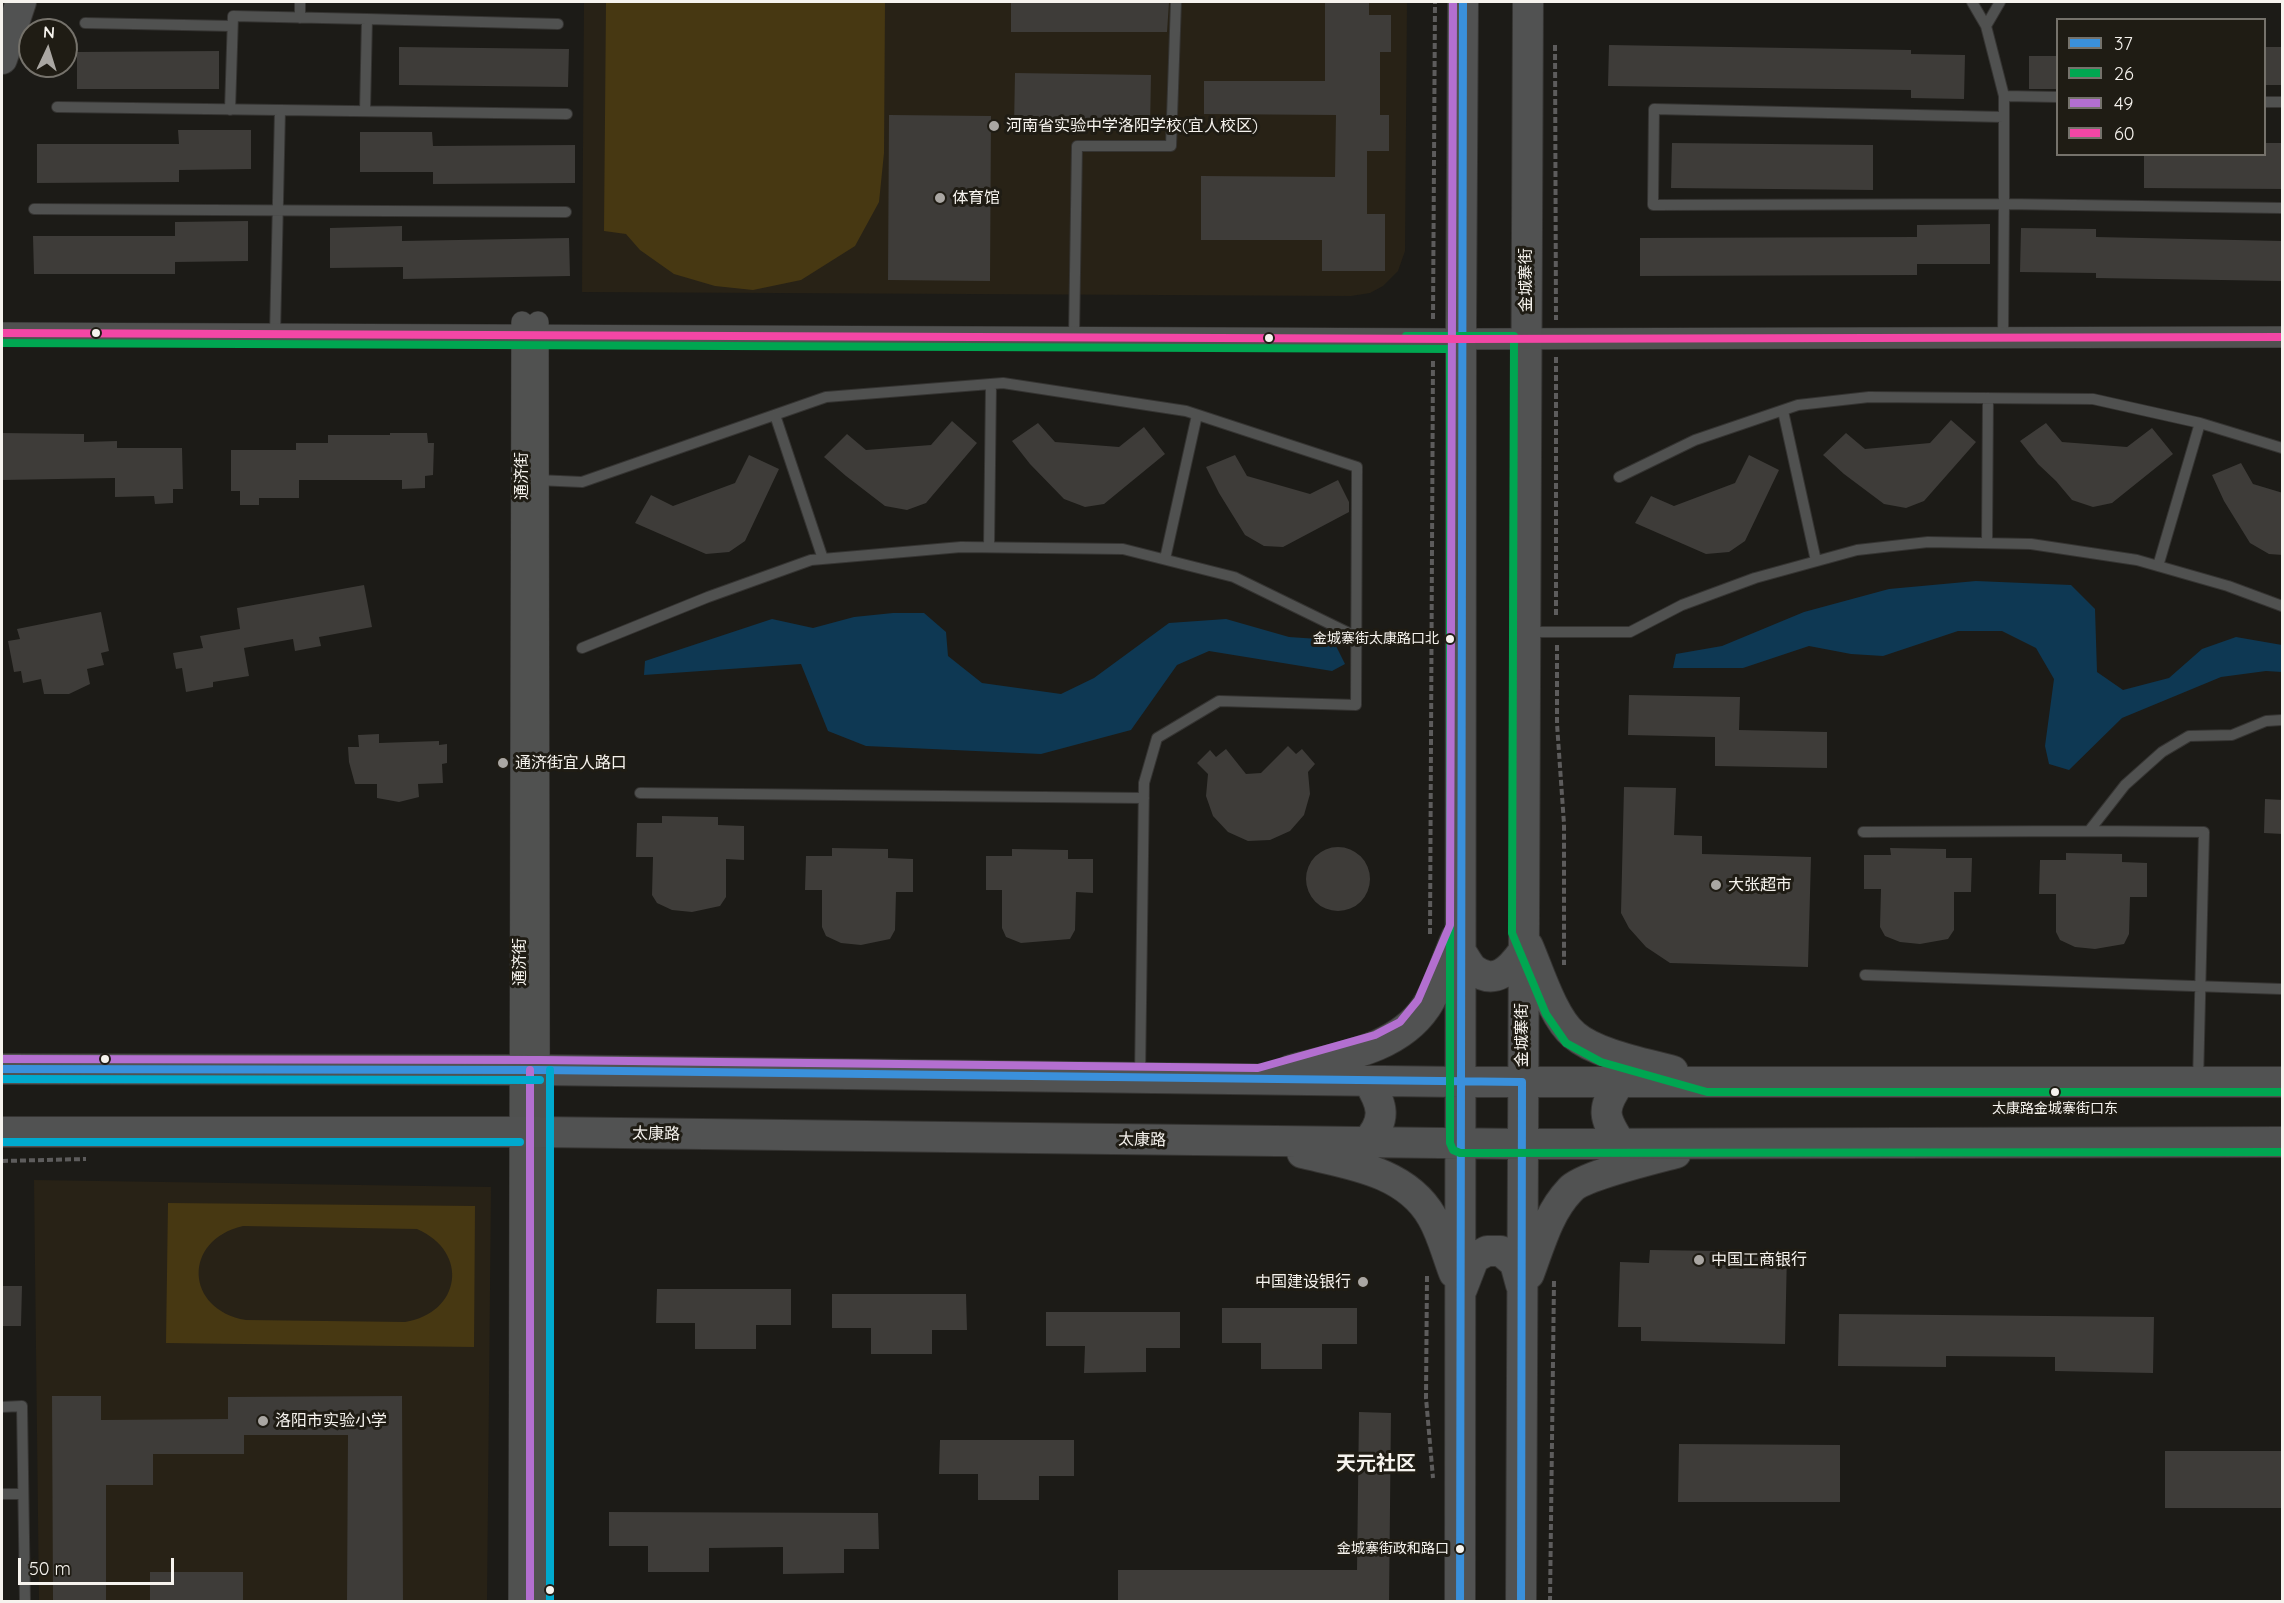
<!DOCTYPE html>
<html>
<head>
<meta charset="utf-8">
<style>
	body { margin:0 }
	#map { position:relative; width:2284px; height:1603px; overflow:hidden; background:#1c1b17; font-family:Quicksand,sans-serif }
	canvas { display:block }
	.frame { position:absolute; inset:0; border:3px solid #f6f3ee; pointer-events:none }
	.legend { position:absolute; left:2056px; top:18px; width:210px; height:138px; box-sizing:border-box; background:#1f1c14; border:2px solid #75726b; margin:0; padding:8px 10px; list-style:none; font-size:18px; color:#f6f3ee }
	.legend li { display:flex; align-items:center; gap:12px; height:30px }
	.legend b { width:30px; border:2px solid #75726b }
	.north { position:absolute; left:18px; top:18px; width:60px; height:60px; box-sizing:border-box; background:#1f1c14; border:2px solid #75726b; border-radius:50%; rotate:4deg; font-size:16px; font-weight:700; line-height:24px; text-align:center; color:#f6f3ee }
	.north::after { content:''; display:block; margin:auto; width:21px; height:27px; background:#aaa7a3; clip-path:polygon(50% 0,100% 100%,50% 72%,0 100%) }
	.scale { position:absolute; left:18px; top:1558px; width:156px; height:27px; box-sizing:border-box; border:3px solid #f6f3ee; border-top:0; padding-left:8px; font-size:18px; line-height:21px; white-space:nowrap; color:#f6f3ee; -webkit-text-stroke:4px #1f1c14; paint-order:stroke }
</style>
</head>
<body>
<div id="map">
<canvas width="2284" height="1603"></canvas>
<div class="frame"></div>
<ul class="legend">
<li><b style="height:8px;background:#3a90db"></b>37</li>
<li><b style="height:8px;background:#00a651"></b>26</li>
<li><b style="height:8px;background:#b36fd0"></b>49</li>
<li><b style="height:8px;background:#f346a5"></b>60</li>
</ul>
<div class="north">N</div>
<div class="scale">50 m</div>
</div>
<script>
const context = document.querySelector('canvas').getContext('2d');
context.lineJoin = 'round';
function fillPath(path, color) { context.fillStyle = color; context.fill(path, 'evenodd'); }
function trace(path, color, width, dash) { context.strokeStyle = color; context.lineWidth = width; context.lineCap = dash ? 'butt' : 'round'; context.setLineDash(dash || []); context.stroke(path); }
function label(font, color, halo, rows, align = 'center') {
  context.font = font + ' Quicksand,"Noto Sans SC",sans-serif'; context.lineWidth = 6; context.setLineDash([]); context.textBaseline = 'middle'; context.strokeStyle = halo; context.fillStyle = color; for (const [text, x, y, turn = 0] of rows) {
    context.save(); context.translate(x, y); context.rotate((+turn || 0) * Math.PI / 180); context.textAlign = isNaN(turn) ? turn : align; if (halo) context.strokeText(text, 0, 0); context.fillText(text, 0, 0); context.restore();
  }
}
const built = new Path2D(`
	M 584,2 L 1407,2 L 1405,251 L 1398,271 L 1383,286 L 1370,293 L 1351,296 L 582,292 Z
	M 34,1180 L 491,1187 L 487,1601 L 39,1601 Z`);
const green = new Path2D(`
	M 606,2 L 885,2 L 884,153 L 879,202 L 855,246 L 801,280 L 753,290 L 715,286 L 674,274 L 640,250 L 626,234 L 604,231 Z
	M 168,1203 L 475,1206 L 474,1347 L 166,1343 ZM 243,1226 L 417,1229 C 470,1252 461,1313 405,1322 L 246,1320 C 185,1310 182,1240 243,1226 Z`);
const water = new Path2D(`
	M 1976,581 L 2071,585 L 2095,609 L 2097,672 L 2123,690 L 2169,678 L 2202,649 L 2236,637 L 2282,645 L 2282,672 L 2266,671 L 2221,677 L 2122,718 L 2069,770 L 2049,764 L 2045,746 L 2054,679 L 2036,648 L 2002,631 L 1958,631 L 1883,656 L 1851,654 L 1809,646 L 1743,668 L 1673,668 L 1676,654 L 1722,646 L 1804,612 L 1889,589 Z
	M 893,613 L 924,613 L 946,632 L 948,656 L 982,683 L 1061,694 L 1094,678 L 1169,623 L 1226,619 L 1289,637 L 1333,640 L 1345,664 L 1332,671 L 1209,651 L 1177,665 L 1131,730 L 1041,754 L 866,746 L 828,731 L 801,664 L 644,675 L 645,661 L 772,619 L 813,628 L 854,617 Z`);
const building = new Path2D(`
	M 1011,2 L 1169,2 L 1167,32 L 1011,32 Z
	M 1325,2 L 1369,2 L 1369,15 L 1391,15 L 1391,52 L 1380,52 L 1380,115 L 1389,115 L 1389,151 L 1367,151 L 1367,214 L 1385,214 L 1385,271 L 1322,271 L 1322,240 L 1201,240 L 1201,176 L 1335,177 L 1336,115 L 1204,114 L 1204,81 L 1325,81 Z
	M 1609,45 L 1911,50 L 1911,54 L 1965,55 L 1964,99 L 1911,98 L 1911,90 L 1608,86 Z
	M 399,47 L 569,49 L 568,87 L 399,85 Z
	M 2265,47 L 2283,47 L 2283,85 L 2265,85 Z
	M 219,51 L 219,89 L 77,89 L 77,52 Z
	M 2029,56 L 2058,56 L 2058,89 L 2029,89 Z
	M 1015,73 L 1151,75 L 1150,129 L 1014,127 Z
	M 889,115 L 991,116 L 990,281 L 888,280 Z
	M 178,130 L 251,130 L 251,169 L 179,170 L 179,182 L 37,183 L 37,144 L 179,144 Z
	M 360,132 L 432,132 L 433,146 L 575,145 L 575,183 L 433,184 L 433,172 L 360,172 Z
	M 1672,143 L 1873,145 L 1873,190 L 1671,188 Z
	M 2265,143 L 2283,143 L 2283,189 L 2144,188 L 2144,154 L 2265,154 Z
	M 248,221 L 248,261 L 175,262 L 175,274 L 34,274 L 33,236 L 175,236 L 175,222 Z
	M 1990,224 L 1990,264 L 1917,264 L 1917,275 L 1640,276 L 1640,238 L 1917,237 L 1917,225 Z
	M 402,226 L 402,241 L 569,238 L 570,276 L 403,279 L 403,267 L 330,268 L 330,228 Z
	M 2021,228 L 2096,229 L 2096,237 L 2283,241 L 2283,281 L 2096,278 L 2096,273 L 2020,272 Z
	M 1951,420 L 1976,442 L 1924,501 L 1906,508 L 1884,504 L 1844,474 L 1823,455 L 1846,433 L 1865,449 L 1930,443 Z
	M 952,421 L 977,443 L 926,503 L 907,510 L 885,506 L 846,476 L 824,457 L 847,434 L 866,450 L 931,445 Z
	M 1038,423 L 1055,442 L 1119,447 L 1144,427 L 1165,454 L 1104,504 L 1085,507 L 1064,499 L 1030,464 L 1012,441 Z
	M 2046,423 L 2062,442 L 2127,447 L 2152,428 L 2173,454 L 2112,503 L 2093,507 L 2072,500 L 2056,481 L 2038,464 L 2020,441 Z
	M 2,433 L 84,434 L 84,442 L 117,441 L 117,448 L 182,448 L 183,489 L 173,489 L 173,503 L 155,504 L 154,496 L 115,497 L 115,478 L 2,480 Z
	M 390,433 L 427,433 L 428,443 L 434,443 L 433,475 L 425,476 L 425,488 L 402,489 L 402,480 L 299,480 L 299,498 L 259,498 L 259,505 L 240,505 L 240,491 L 231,491 L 231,450 L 296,450 L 296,443 L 328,443 L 328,435 L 390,435 Z
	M 749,455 L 779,469 L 745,541 L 729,552 L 706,554 L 635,523 L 651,495 L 673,506 L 735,483 Z
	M 1235,455 L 1247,476 L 1310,494 L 1338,480 L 1349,502 L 1349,512 L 1283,547 L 1264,546 L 1245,535 L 1219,493 L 1206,467 Z
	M 1749,455 L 1779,470 L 1745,541 L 1729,552 L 1706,554 L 1635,523 L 1651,496 L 1674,506 L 1735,483 Z
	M 2241,463 L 2253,484 L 2283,493 L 2283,555 L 2269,554 L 2250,543 L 2224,501 L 2212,475 Z
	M 364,585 L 372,627 L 319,637 L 321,646 L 295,651 L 293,639 L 244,648 L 249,676 L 213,682 L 213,687 L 186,692 L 182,668 L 176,669 L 173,653 L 203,648 L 200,636 L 240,629 L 237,608 Z
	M 101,612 L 109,651 L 101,653 L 104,665 L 87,669 L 90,684 L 69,694 L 44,694 L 41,679 L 23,683 L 21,671 L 14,672 L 8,641 L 20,639 L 17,629 Z
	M 1629,695 L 1740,697 L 1739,730 L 1827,732 L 1827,768 L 1715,766 L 1715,737 L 1628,735 Z
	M 379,734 L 379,743 L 439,741 L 439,745 L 447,744 L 447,763 L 442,764 L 443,783 L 418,784 L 419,797 L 399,802 L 377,798 L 377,784 L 355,784 L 349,762 L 348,747 L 359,747 L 358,735 Z
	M 1288,746 L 1296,754 L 1302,749 L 1315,764 L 1308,772 L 1310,794 L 1304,815 L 1290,831 L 1270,840 L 1248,841 L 1228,832 L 1213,816 L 1206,796 L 1208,774 L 1197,763 L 1210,750 L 1216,757 L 1226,749 L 1246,774 L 1261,773 Z
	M 1624,787 L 1676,788 L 1674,835 L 1702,836 L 1702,854 L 1811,857 L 1808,967 L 1670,963 L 1646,947 L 1629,928 L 1621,913 Z
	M 2265,799 L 2283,800 L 2283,834 L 2264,833 Z
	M 662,816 L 718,817 L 718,825 L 744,826 L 744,860 L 726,859 L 726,897 L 720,906 L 692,912 L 672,910 L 657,903 L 652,895 L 653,857 L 636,857 L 637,823 L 662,823 Z
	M1306 879a32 32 0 1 1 64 0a32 32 0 1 1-64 0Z
	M 832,848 L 888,849 L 888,858 L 913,859 L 913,892 L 896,892 L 895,930 L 890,939 L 861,945 L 841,943 L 826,936 L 822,927 L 822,890 L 805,890 L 806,856 L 832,856 Z
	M 1890,848 L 1946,849 L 1946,858 L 1972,858 L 1971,892 L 1954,892 L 1954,930 L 1948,939 L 1920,944 L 1900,942 L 1885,936 L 1880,927 L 1881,889 L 1864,889 L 1864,855 L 1891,855 Z
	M 1012,849 L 1068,850 L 1068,859 L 1093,859 L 1093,893 L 1076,892 L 1075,930 L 1070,939 L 1021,943 L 1006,937 L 1002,928 L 1002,890 L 986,890 L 986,856 L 1012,856 Z
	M 2066,853 L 2122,854 L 2122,862 L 2147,863 L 2147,897 L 2130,897 L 2129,934 L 2124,944 L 2095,949 L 2075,947 L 2060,940 L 2056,932 L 2056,894 L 2039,894 L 2040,860 L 2066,860 Z
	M 1650,1250 L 1787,1252 L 1785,1344 L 1641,1341 L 1641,1327 L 1618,1327 L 1620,1262 L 1649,1263 Z
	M 2,1286 L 22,1286 L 21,1326 L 2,1326 Z
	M 657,1289 L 791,1289 L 791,1325 L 756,1325 L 756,1349 L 695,1349 L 695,1323 L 656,1323 Z
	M 832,1294 L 966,1294 L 967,1330 L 932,1330 L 932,1354 L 871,1354 L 871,1328 L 832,1328 Z
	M 1222,1308 L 1357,1308 L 1357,1344 L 1322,1344 L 1322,1369 L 1261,1369 L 1261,1343 L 1222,1343 Z
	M 1046,1312 L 1180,1312 L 1180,1348 L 1146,1348 L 1146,1372 L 1084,1373 L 1085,1346 L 1046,1346 Z
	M 1839,1314 L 2154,1317 L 2153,1373 L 2055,1371 L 2055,1357 L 1946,1356 L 1946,1367 L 1838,1366 Z
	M 52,1396 L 101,1396 L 101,1420 L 228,1419 L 228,1397 L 402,1396 L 403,1602 L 347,1602 L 348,1435 L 244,1435 L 244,1454 L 153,1454 L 153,1485 L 106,1485 L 106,1602 L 53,1602 Z
	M 1359,1412 L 1391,1413 L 1389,1602 L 1118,1602 L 1118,1570 L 1357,1570 Z
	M 940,1440 L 1074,1440 L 1074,1476 L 1039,1476 L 1039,1500 L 978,1500 L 978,1474 L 939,1474 Z
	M 1679,1444 L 1840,1445 L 1840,1502 L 1678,1502 Z
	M 2165,1451 L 2283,1451 L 2283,1508 L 2165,1508 Z
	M 609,1512 L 878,1513 L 879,1549 L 844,1549 L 844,1573 L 783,1574 L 783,1547 L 709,1548 L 709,1572 L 648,1572 L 648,1546 L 609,1546 Z
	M 150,1572 L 243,1572 L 243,1602 L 150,1602 Z`);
const path = new Path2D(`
	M 1555,45 L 1556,320
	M 1433,319 L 1435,2
	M 1556,357 L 1556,617
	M 1557,645 L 1557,724 L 1564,824 L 1564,965
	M 1430,934 L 1433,359
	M 2,1161 L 86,1159
	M 1427,1276 L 1426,1398 L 1433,1478
	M 1550,1602 L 1554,1281`);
const lane = new Path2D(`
	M 1972,2 L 1986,26 L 2000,2
	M 300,18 L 300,2
	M 367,19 L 558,24
	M 85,23 L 232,26
	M 1986,26 L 2004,96 L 2004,204 L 1653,205 L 1654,109 L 2004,117
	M 2004,96 L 2058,97
	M 2264,102 L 2282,102
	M 57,107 L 280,110 L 275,335
	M 230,110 L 233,16 L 367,19 L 365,111
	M 280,110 L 567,114
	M 34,209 L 566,212
	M 1074,337 L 1077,146 L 1171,146 L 1176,2
	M 2003,337 L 2004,204 L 2282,208
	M 1783,411 L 1816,561
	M 775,415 L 823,559
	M 1619,477 L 1695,440 L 1798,405 L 1869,397 L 2093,399 L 2200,423 L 2282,448
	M 537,480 L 582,482 L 826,397 L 1003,383 L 1186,411 L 1357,467 L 1356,705 L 1219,701 L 1157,738 L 1144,783 L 1140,1077
	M 1987,543 L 1988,398
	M 989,547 L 991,384
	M 1165,559 L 1197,415
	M 2158,566 L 2200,423
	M 1527,632 L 1630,632 L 1682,605 L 1755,578 L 1857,550 L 1928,542 L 2031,544 L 2137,560 L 2228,586 L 2282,606
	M 582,648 L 708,597 L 811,560 L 961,547 L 1123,549 L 1234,577 L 1357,637
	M 640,793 L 1144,798
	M 2089,831 L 2204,832 L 2198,1082
	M 1863,832 L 2089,831 L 2125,785 L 2162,752 L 2189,736 L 2232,735 L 2266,721 L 2282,720
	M 1865,975 L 2282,989
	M 2,1407 L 22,1406 L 25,1602
	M 2,1494 L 23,1494`);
const street = new Path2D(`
	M 538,322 L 540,1602
	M 2,333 L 1461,339 L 2282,337
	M 519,1602 L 522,322`);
const secondary = new Path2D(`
	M 2,59 L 21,2
	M 1528,946 C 1539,971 1553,1018 1574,1035 C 1596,1054 1644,1063 1673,1071
	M 1460,950 C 1464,956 1469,966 1474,970 C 1496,986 1511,968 1522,953
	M 2,1069 L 540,1070 L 1460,1082 L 2282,1082
	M 1291,1070 C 1339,1057 1397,1050 1426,1007 C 1438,990 1447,958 1456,938
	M 1620,1082 C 1601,1109 1603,1117 1621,1144
	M 2,1132 L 540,1132 L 1522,1144 L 2282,1142
	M 1367,1142 C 1387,1119 1383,1105 1368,1081
	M 1302,1153 C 1348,1164 1406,1171 1432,1217 C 1442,1234 1447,1255 1454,1273
	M 1529,1274 C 1540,1245 1548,1213 1570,1190 C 1582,1176 1654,1159 1676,1153
	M 1462,1289 L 1474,1258 L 1487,1251 L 1501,1251 L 1515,1263 L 1521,1285
	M 1460,1602 L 1461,325 L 1463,2
	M 1521,1602 L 1528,2`);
const bus1 = new Path2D(`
	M 2,1069 L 540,1070 L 1522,1082
	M 1460,1602 L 1463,2
	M 1521,1602 L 1522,1082`);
const bus2 = new Path2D(`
	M 1406,336 L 1514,336 L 1512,933 L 1546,1014 L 1566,1043 L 1601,1062 L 1707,1092 L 2282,1092
	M 2,343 L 1450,349 L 1450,1143 L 1453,1150 L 1460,1153 L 2282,1152`);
const bus3 = new Path2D(`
	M 2,1059 L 540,1060 L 1258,1068 L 1375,1035 L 1400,1022 L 1418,1000 L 1450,925 L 1453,2
	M 530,1070 L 530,1602`);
const bus4 = new Path2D(`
	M 2,333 L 1461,339 L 2282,337`);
const bus5 = new Path2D(`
	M 550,1070 L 550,1602
	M 2,1079 L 540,1080
	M 2,1142 L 520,1142`);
const markers = [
	[994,126,6,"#aaa7a3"],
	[940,198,6,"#aaa7a3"],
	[96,333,5,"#f6f3ee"],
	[1269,338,5,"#f6f3ee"],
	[1450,639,5,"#f6f3ee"],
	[503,763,6,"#aaa7a3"],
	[1716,885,6,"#aaa7a3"],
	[105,1059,5,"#f6f3ee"],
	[2055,1092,5,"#f6f3ee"],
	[1699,1260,6,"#aaa7a3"],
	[1363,1282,6,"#aaa7a3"],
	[263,1421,6,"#aaa7a3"],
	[1460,1549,5,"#f6f3ee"],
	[550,1590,5,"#f6f3ee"]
];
const busNames = [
	["金城寨街太康路口北",1439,639],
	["太康路金城寨街口东",2055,1109,"center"],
	["金城寨街政和路口",1449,1549]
];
const poiNames = [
	["河南省实验中学洛阳学校(宜人校区)",1006,126],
	["体育馆",952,198],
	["通济街宜人路口",515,763],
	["大张超市",1728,885],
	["中国工商银行",1711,1260],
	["中国建设银行",1351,1282,"right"],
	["洛阳市实验小学",275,1421]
];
const streetNames = [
	["金城寨街",1526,280,-90],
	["通济街",522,476,-90],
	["通济街",520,962,-90],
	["金城寨街",1522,1035,-90],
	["太康路",656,1134,1],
	["太康路",1142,1140,1]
];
const quarterNames = [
	["天元社区",1376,1464]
];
fillPath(built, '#282216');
fillPath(green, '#473812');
fillPath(water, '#0e3853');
fillPath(building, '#3e3c39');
trace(lane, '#353432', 12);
trace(street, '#353432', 22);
trace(secondary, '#353432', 32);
trace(path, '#5d5c5c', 4, [6, 3]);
trace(lane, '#505150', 10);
trace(street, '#505150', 21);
trace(secondary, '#515252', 30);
trace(bus1, '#3a90db', 8);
trace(bus2, '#00a651', 8);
trace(bus3, '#b36fd0', 8);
trace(bus4, '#f346a5', 8);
trace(bus5, '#00a9ce', 8);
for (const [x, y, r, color] of markers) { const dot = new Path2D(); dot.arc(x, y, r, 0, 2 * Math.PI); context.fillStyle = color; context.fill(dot); trace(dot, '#1f1c14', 2); }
label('14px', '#f6f3ee', '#1f1c14', busNames, 'right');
label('16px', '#f6f3ee', '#1f1c14', poiNames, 'left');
label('16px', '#f6f3ee', '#1f1c14', streetNames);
label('bold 20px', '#f6f3ee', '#1f1c14', quarterNames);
</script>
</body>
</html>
